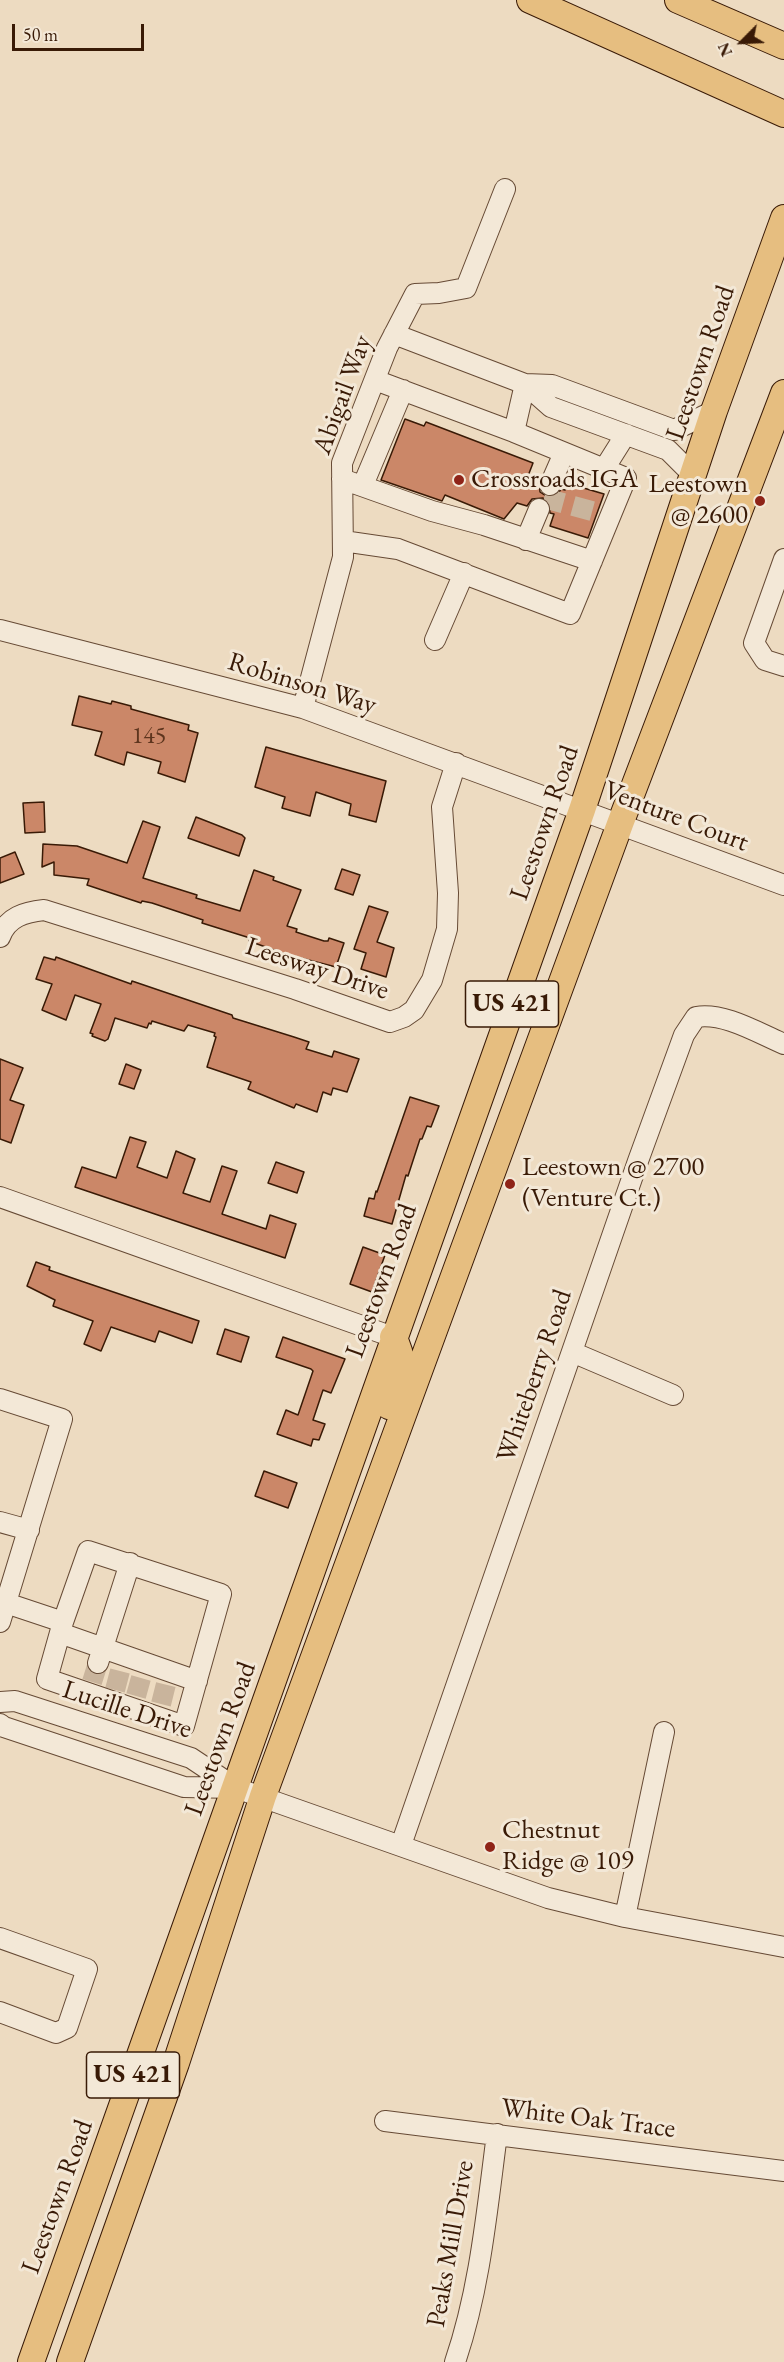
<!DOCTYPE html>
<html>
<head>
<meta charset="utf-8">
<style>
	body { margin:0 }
	#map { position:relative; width:784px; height:2362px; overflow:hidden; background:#eddbc1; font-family:"EB Garamond",serif }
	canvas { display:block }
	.north { position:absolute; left:712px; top:12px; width:60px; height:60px; -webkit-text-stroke:4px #f3e8d7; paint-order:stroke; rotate:246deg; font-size:16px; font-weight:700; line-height:24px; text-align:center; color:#391a06 }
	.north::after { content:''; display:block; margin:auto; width:21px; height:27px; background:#391a06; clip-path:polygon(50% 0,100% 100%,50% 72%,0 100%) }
	.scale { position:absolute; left:12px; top:24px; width:132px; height:27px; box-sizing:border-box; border:3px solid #391a06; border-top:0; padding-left:8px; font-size:18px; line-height:21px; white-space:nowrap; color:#391a06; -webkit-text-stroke:4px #f3e8d7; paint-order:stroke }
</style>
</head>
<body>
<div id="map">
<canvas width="784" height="2362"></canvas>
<div class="north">N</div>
<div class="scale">50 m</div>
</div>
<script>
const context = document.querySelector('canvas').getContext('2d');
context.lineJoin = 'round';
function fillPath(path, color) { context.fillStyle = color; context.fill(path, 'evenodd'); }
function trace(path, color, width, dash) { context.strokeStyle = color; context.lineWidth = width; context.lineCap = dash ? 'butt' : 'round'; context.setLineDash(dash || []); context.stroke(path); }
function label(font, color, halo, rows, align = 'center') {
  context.font = font + ' "EB Garamond",serif'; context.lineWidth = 6; context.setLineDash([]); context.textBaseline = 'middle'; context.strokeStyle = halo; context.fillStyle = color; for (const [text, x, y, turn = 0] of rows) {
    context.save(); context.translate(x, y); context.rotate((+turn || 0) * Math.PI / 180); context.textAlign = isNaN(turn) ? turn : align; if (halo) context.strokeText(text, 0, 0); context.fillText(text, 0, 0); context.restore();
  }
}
const building = new Path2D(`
	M 405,419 L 424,426 L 426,422 L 533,463 L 528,476 L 539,481 L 540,492 L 546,496 L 557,495 L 561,489 L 565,490 L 570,484 L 604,494 L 588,538 L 550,526 L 554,514 L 550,513 L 549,502 L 543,498 L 532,499 L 527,506 L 517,503 L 504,519 L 445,495 L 442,501 L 381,480 Z
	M 79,696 L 111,704 L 112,701 L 131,706 L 131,709 L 189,725 L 188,730 L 198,733 L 185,782 L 158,773 L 161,762 L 127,752 L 124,765 L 95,755 L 102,732 L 72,725 Z
	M 266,747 L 386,781 L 376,822 L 349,815 L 351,804 L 316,792 L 310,816 L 282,808 L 285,797 L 255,787 Z
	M 44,802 L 45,832 L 25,833 L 23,803 Z
	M 196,817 L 242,835 L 245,838 L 239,856 L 188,838 Z
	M 143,821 L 160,827 L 143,878 L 197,895 L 196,898 L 240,911 L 254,870 L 274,877 L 273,880 L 301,890 L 287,926 L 297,929 L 296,932 L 324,941 L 328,941 L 329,938 L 344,943 L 336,967 L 285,954 L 249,941 L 250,938 L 202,923 L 203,920 L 152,903 L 142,901 L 141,903 L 87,885 L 89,879 L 54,875 L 54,862 L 42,867 L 43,844 L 77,846 L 127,863 Z
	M 15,852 L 24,874 L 0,883 L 0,858 Z
	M 342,869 L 360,875 L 353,895 L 335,889 Z
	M 369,906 L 388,912 L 377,942 L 394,948 L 386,977 L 361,969 L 366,953 L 354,949 Z
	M 44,957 L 55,960 L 56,957 L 131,984 L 132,981 L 232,1015 L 233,1018 L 294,1037 L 309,1042 L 306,1049 L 332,1057 L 334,1051 L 359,1059 L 347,1092 L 333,1088 L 331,1095 L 323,1092 L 317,1112 L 296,1104 L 294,1108 L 248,1089 L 251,1082 L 207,1067 L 216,1037 L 214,1036 L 215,1033 L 188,1025 L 184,1031 L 152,1021 L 151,1024 L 149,1023 L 147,1028 L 115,1018 L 108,1039 L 105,1041 L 92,1036 L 93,1034 L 90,1033 L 101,1004 L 75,995 L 66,1020 L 42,1010 L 52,984 L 36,979 Z
	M 0,1059 L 23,1068 L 10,1100 L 24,1105 L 11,1143 L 0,1139 Z
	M 126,1064 L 141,1070 L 134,1089 L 119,1084 Z
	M 410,1097 L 439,1106 L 431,1127 L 427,1126 L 422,1139 L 420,1139 L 408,1176 L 406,1175 L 392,1224 L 364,1216 L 369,1198 L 374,1199 L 376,1191 L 377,1192 Z
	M 130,1137 L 146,1142 L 137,1167 L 167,1178 L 176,1151 L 195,1159 L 183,1193 L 210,1202 L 222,1166 L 237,1171 L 222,1214 L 266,1229 L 270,1215 L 296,1224 L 285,1258 L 75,1187 L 82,1167 L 116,1178 Z
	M 276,1162 L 304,1172 L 297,1193 L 268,1183 Z
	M 363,1247 L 385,1255 L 372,1292 L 350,1284 Z
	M 36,1262 L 50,1267 L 49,1270 L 81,1281 L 199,1321 L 192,1343 L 159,1331 L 155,1342 L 111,1327 L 101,1351 L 84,1344 L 93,1321 L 53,1306 L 55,1300 L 27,1286 Z
	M 225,1329 L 249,1337 L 241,1362 L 217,1354 Z
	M 283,1337 L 345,1359 L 331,1393 L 323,1390 L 313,1420 L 325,1424 L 319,1440 L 313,1439 L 311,1446 L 277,1434 L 286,1410 L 298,1415 L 313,1371 L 311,1369 L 276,1357 Z
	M 264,1471 L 297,1483 L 288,1508 L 255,1496 Z`);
const minorTunnel = new Path2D(`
	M 544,498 L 599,513
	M 92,1682 L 98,1663
	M 115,1690 L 120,1671
	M 136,1696 L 141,1678
	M 161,1704 L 166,1684`);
const minor = new Path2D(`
	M 394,334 L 525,384 L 551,407 L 668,450 L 693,475
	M 525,384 L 552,385 L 674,430 L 714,411
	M 514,432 L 525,384
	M 604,469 L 626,434
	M 342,479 L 432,511 L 484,525 L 592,561
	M 363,485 L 403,390
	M 550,485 L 564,453
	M 526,540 L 539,509
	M 343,541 L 398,549 L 570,614 L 626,478 L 514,432 L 375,380
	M 784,559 L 754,643 L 765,660 L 784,666
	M 0,630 L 303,708 L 784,885
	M 435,640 L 464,573
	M 303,708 L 343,557 L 342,463 L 387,348 L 415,294 L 439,293 L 466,288 L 505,189
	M 0,937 C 7,917 25,912 44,910 L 295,989 L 390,1022 L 404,1017 L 414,1010 L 432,980 L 447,929 L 448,893 L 442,807 L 456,763
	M 0,1197 L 393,1337
	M 572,1352 L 673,1395
	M 0,1399 L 62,1419 L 0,1622
	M 0,1522 L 29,1530
	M 88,1551 L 221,1594 L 184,1726 L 47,1679 L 63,1622 Z
	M 6,1603 L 63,1622
	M 60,1633 L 197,1681
	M 98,1663 L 130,1563
	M 0,1702 L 15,1701 L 191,1758 L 236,1788 L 548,1898 L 625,1917 L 784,1947
	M 0,1724 L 4,1727 L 184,1787 L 236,1788
	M 401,1845 L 638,1161 L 684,1035 L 696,1017 C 724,1012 758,1033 784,1044
	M 625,1917 L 664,1732
	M 0,1938 L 87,1969 L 67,2028 L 56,2033 L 0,2012
	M 385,2121 L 784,2171
	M 455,2362 C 480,2289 487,2210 497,2134`);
const major = new Path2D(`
	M 530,0 L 784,114
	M 678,0 L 784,46
	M 389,1406 C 399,1379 408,1364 393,1337
	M 31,2362 L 582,810 L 714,411 L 784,218
	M 70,2362 L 176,2063 L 263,1796 L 620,824 L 784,393`);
const markers = [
	[459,480,6,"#8f2418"],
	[760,501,6,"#8f2418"],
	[510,1184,6,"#8f2418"],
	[490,1847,6,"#8f2418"]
];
const numberNames = [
	["145",149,736]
];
const shields = [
	[512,1004,93],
	[133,2075,93]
];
const shieldNames = [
	["US 421",512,1004],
	["US 421",133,2075]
];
const streetNames = [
	["Leestown Road",701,363,-71],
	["Abigail Way",343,395,-70],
	["Robinson Way",302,684,17],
	["Venture Court",676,817,21],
	["Leestown Road",545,823,-71],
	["Leesway Drive",317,969,18],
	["Leestown Road",382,1281,-70],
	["Whiteberry Road",535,1376,-71],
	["Lucille Drive",127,1710,18],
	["Leestown Road",221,1739,-70],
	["White Oak Trace",588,2119,7],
	["Leestown Road",58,2197,-70],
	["Peaks Mill Drive",451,2244,-80]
];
const poiNames = [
	["Crossroads IGA",471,480],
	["Leestown",748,485,"right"],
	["@ 2600",748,516,"right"],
	["Leestown @ 2700",522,1168],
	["(Venture Ct.)",522,1199],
	["Chestnut",502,1831],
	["Ridge @ 109",502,1862]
];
fillPath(building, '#cb8768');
trace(building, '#391a06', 1.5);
trace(minorTunnel, '#c9b49c', 20, [20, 10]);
trace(minor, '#664a35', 22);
trace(major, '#391a06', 28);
trace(minor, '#f3e8d7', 20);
trace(major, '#e6be80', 26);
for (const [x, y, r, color] of markers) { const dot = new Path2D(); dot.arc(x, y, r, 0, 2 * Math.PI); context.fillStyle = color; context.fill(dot); trace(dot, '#f3e8d7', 2); }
label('24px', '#5e351e', null, numberNames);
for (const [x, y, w] of shields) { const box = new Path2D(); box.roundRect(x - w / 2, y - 23, w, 46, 4.5); context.fillStyle = '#f3e8d7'; context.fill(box); trace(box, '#391a06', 1.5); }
label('bold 26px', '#391a06', null, shieldNames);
label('27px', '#391a06', '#f3e8d7', streetNames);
label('27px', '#391a06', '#f3e8d7', poiNames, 'left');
</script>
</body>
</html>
